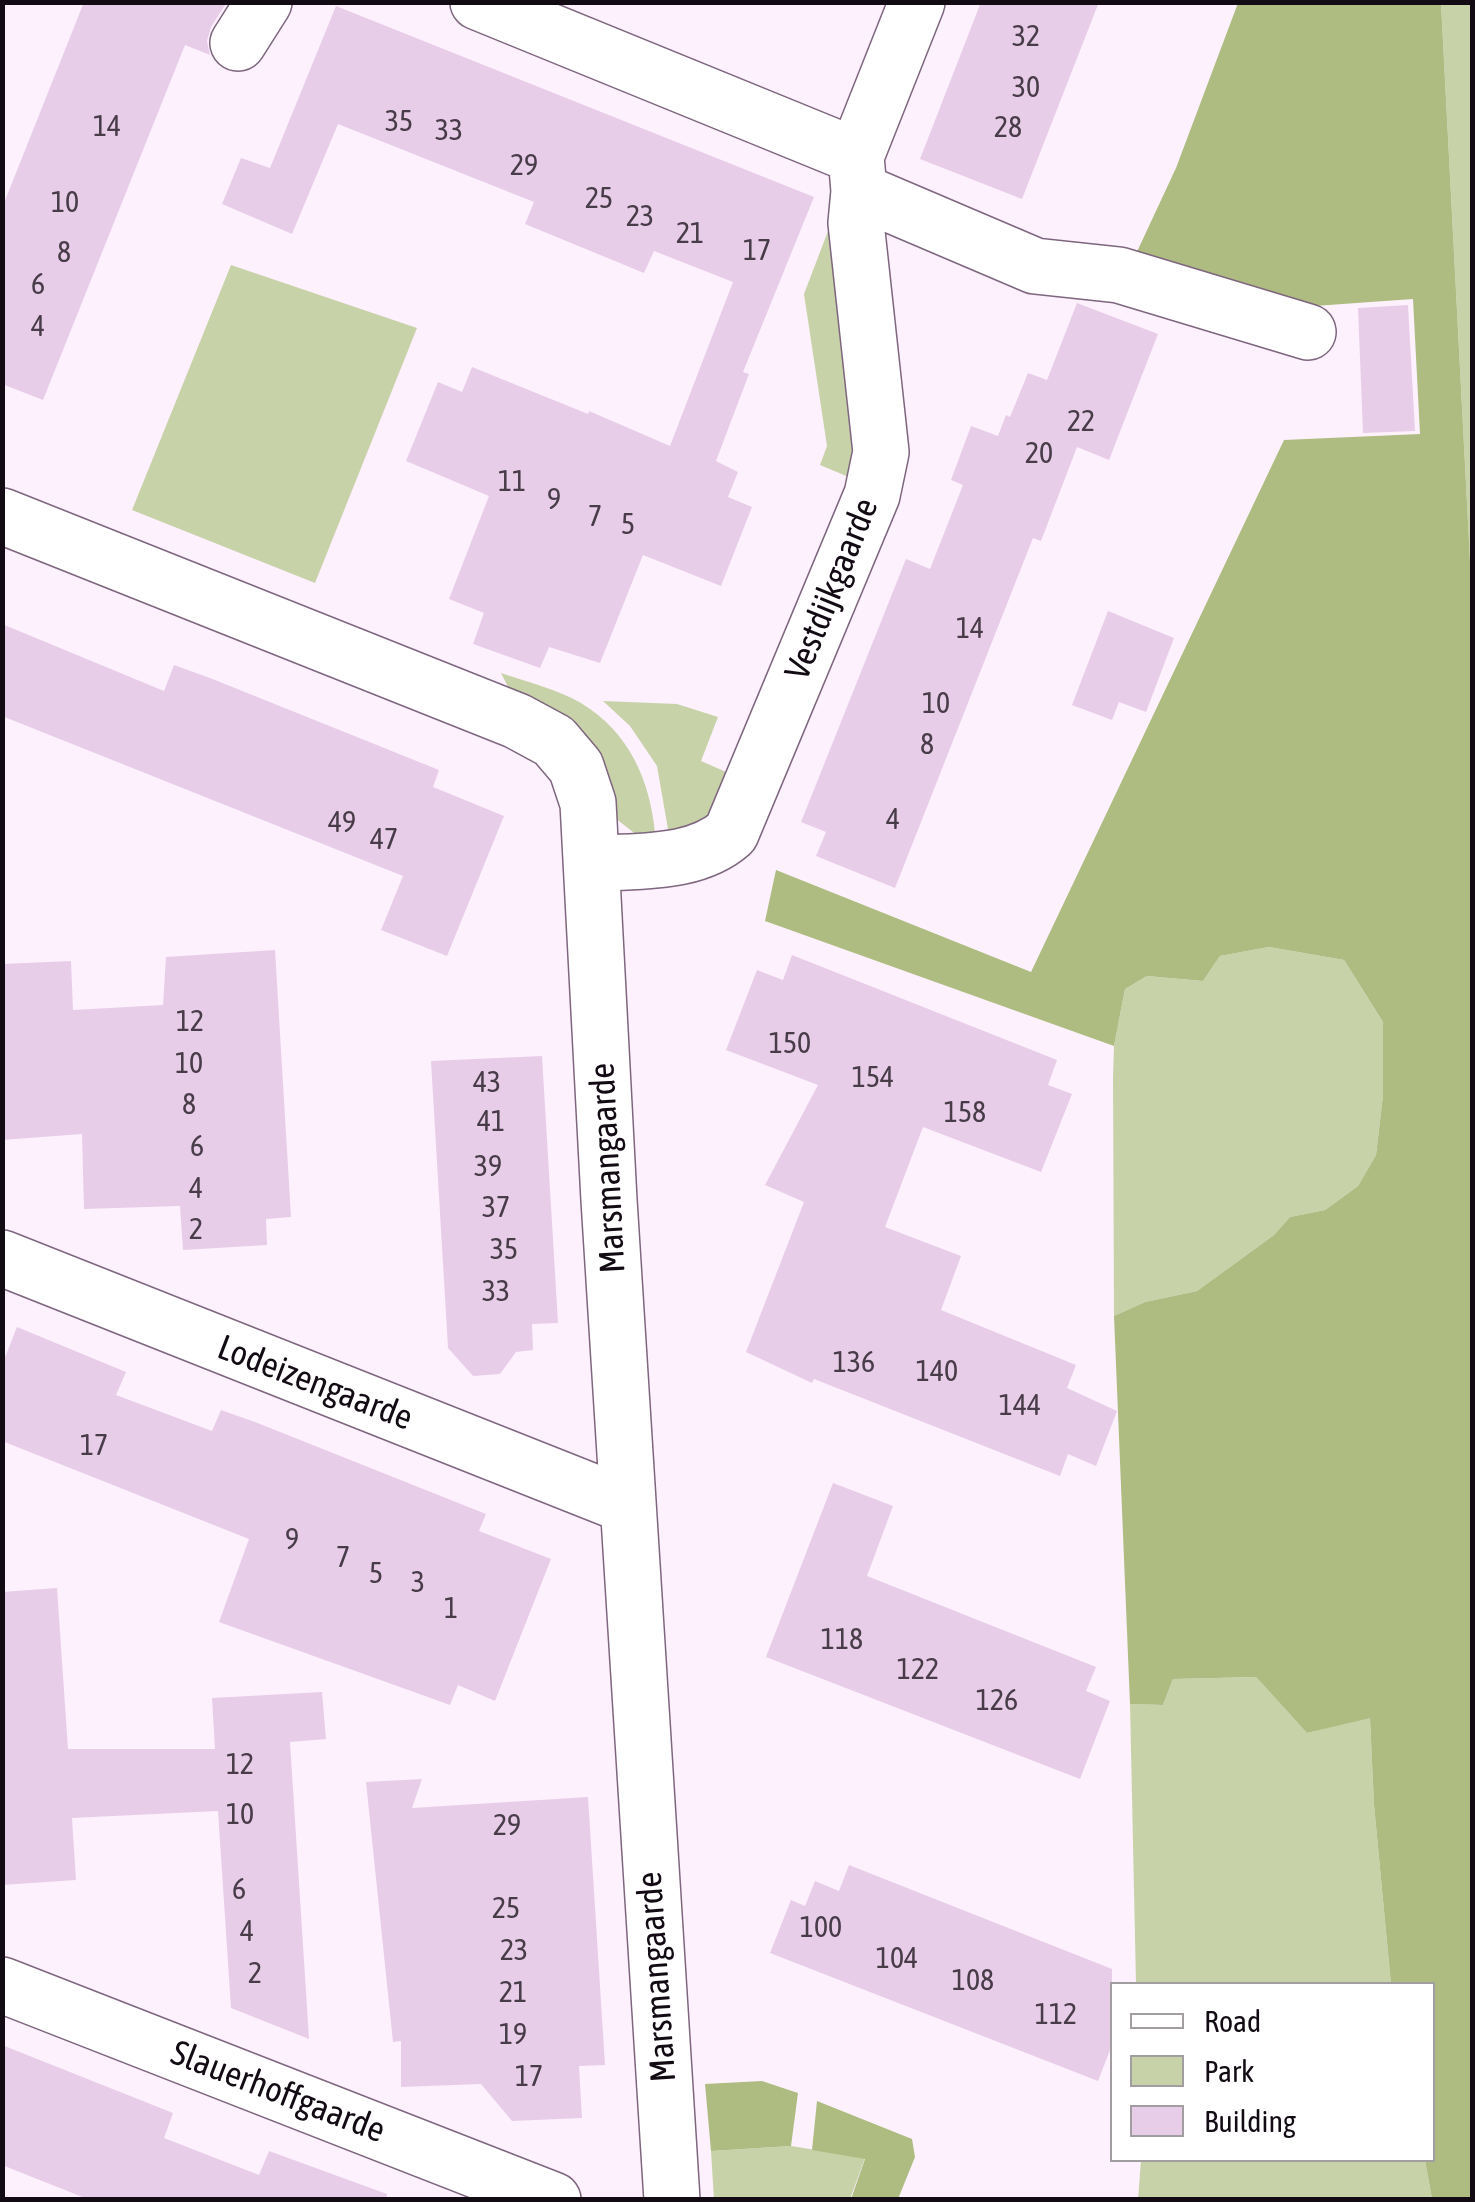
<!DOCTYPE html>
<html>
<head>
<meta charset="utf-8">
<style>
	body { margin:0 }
	#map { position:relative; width:1475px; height:2202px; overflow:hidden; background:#fdf1fd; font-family:"Asap Condensed",sans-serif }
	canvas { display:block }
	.frame { position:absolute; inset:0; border:5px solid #130b14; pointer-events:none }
	.legend { position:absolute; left:1110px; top:1982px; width:325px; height:180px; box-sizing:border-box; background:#fff; border:2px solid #a19da1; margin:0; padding:12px 18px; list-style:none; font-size:30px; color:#130b14 }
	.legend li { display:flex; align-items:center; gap:20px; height:50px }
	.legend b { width:50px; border:2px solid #a19da1 }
</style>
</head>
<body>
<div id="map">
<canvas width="1475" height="2202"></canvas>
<div class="frame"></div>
<ul class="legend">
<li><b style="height:12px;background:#fff"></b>Road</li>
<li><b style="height:28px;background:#c8d2a8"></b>Park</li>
<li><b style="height:28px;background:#e8cde8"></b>Building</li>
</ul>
</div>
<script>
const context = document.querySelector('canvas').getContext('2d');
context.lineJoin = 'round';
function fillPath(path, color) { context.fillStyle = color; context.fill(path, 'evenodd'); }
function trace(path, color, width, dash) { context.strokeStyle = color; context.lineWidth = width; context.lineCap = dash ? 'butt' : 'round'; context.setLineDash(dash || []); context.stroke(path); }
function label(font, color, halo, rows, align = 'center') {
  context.font = font + ' "Asap Condensed",sans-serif'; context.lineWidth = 8; context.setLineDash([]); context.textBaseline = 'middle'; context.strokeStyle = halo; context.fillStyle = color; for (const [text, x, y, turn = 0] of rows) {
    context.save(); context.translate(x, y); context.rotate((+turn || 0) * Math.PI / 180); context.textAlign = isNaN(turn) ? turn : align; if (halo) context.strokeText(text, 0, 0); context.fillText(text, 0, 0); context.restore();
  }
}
const green = new Path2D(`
	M 1441,3 L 1472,3 L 1472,599 Z
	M 833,218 L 858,423 L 851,478 L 820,465 L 827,446 L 804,294 Z
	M 231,265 L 417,328 L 315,583 L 132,510 Z
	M 501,673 C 527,682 557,689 581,703 C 629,732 650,780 655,833 L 638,836 L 610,814 L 511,693 Z
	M 603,701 L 677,704 L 718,717 L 701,761 L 733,775 C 713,812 710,820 669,835 L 657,766 L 630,726 Z
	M 1269,947 L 1344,960 L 1383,1022 L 1383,1095 L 1376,1155 L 1358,1186 L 1325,1210 L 1290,1217 L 1274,1235 L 1197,1291 L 1145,1302 L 1114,1316 L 1113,1077 L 1114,1046 L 1125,989 L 1147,976 L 1203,981 L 1220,956 Z
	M 1256,1677 L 1307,1733 L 1370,1717 L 1374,1805 L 1391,1984 L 1136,1984 L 1130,1704 L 1163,1705 L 1173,1679 Z
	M 791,2146 L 865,2158 L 850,2199 L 714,2200 L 711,2151 Z
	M 1141,2160 L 1425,2160 L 1432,2199 L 1138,2200 Z`);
const forest = new Path2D(`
	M 1238,3 L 1441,3 L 1472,599 L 1472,2199 L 1432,2199 L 1425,2160 L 1432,2160 L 1432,1984 L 1391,1984 L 1374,1805 L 1370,1718 L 1307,1733 L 1256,1677 L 1173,1679 L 1163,1705 L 1130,1704 L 1114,1316 L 1145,1302 L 1197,1291 L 1274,1235 L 1290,1217 L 1325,1210 L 1358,1186 L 1376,1155 L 1383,1095 L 1383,1022 L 1344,960 L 1269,947 L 1220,956 L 1203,981 L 1147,976 L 1125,989 L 1114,1046 L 765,921 L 776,870 L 1031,972 L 1284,440 L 1420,434 L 1413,299 L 1272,309 L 1135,256 L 1176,168 Z
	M 762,2081 L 798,2093 L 791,2146 L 711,2151 L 705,2084 Z
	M 817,2101 L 912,2139 L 915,2157 L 898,2199 L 851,2199 L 865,2159 L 812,2150 Z`);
const building = new Path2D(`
	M 84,2 L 227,2 L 211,27 L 207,41 L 210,55 L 185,45 L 43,400 L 2,384 L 2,208 Z
	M 981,2 L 1099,2 L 1022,199 L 920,159 Z
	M 336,6 L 814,197 L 743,372 L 749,374 L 716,461 L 738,472 L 728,497 L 752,507 L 721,586 L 643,555 L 600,663 L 549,647 L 540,668 L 473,644 L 484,613 L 449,599 L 489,496 L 406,461 L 438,382 L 462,392 L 472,367 L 588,414 L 589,411 L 670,446 L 733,282 L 654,251 L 644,273 L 525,224 L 534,202 L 338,124 L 292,234 L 222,204 L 241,158 L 270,168 Z
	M 1077,303 L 1158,334 L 1109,460 L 1077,447 L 1041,541 L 1033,538 L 895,888 L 816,856 L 826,832 L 801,822 L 906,559 L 930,569 L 963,485 L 951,480 L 971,426 L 998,436 L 1006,415 L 1010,417 L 1028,373 L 1047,380 Z
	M 1408,305 L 1415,431 L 1363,433 L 1358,308 Z
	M 1108,611 L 1174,638 L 1146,712 L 1119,702 L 1112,720 L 1072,705 Z
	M 2,624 L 164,691 L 174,665 L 210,678 L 439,770 L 433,787 L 504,816 L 447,956 L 381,930 L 403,876 L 2,716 Z
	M 275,950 L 291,1217 L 266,1219 L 267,1245 L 183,1250 L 180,1206 L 84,1209 L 82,1134 L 2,1140 L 2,964 L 71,961 L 73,1010 L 163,1005 L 166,957 Z
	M 792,955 L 1057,1060 L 1048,1085 L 1072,1094 L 1041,1172 L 923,1127 L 885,1227 L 961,1256 L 941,1310 L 1076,1365 L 1067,1388 L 1117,1411 L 1096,1466 L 1068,1454 L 1060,1476 L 814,1379 L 812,1383 L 746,1352 L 804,1202 L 765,1185 L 818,1085 L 726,1050 L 757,970 L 783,980 Z
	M 542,1056 L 558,1323 L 532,1324 L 533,1350 L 516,1352 L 500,1374 L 473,1376 L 448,1348 L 431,1061 Z
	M 17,1327 L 126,1372 L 116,1395 L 212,1431 L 221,1410 L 255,1422 L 486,1514 L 479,1531 L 551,1559 L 495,1701 L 458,1685 L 450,1705 L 219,1622 L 249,1539 L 2,1441 L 2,1365 Z
	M 833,1483 L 893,1506 L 867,1576 L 1096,1667 L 1086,1691 L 1110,1701 L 1080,1779 L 766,1657 Z
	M 57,1588 L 68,1749 L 215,1749 L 212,1698 L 322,1692 L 326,1739 L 290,1742 L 309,2039 L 231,2008 L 218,1811 L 72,1818 L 76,1880 L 2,1885 L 2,1592 Z
	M 422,1779 L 412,1808 L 588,1797 L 605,2065 L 579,2066 L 582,2118 L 512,2121 L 481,2084 L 401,2087 L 401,2041 L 393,2042 L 366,1782 Z
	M 849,1865 L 1112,1969 L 1112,2045 L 1098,2081 L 770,1953 L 791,1900 L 805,1906 L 815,1881 L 839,1891 Z
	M 2,2045 L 173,2113 L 164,2138 L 259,2175 L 269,2151 L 387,2194 L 386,2200 L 90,2200 L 2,2165 Z`);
const street = new Path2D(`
	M 478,2 L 856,156
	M 238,43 L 264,2
	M 859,191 L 1035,266 L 1119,275 L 1308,332
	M 2,516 L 517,721 L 554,741 L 576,767 L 588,803 L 609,1200 L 672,2200
	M 593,864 C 639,860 695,865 731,833 L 872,495 L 881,452 L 856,223 L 859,191 L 856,156 L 917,2
	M 2,1258 L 628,1506
	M 2,1985 L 553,2200`);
const numberNames = [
	["32",1026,37],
	["30",1026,88],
	["35",399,122],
	["14",107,127],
	["28",1008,128],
	["33",449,131],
	["29",524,166],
	["25",599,199],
	["10",65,203],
	["23",640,217],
	["21",690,234],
	["17",757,251],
	["8",64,253],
	["6",38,285],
	["4",38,327],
	["22",1081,422],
	["20",1039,454],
	["11",512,482],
	["9",554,500],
	["7",595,517],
	["5",628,525],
	["14",970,629],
	["10",936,704],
	["8",927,745],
	["4",893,820],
	["49",342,823],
	["47",384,840],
	["12",190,1022],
	["150",790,1044],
	["10",189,1064],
	["154",873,1078],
	["43",487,1083],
	["8",189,1105],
	["158",965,1113],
	["41",491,1122],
	["6",197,1147],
	["39",488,1167],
	["4",196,1189],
	["37",496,1208],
	["2",196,1230],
	["35",504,1250],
	["33",496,1292],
	["136",854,1363],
	["140",937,1372],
	["144",1020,1406],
	["17",94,1446],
	["9",292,1540],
	["7",343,1558],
	["5",376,1574],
	["3",418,1583],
	["1",451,1609],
	["118",842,1640],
	["122",918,1670],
	["126",997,1701],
	["12",240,1765],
	["10",240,1815],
	["29",507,1826],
	["6",239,1890],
	["25",506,1909],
	["100",821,1928],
	["4",247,1932],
	["23",514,1951],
	["104",897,1959],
	["2",255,1974],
	["108",973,1981],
	["21",513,1993],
	["112",1056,2015],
	["19",513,2035],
	["17",529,2077]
];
const streetNames = [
	["Vestdijkgaarde",832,589,-68],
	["Marsmangaarde",608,1168,-93],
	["Lodeizengaarde",315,1383,21],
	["Marsmangaarde",657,1977,-94],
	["Slauerhoffgaarde",278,2092,21]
];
fillPath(green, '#c8d2a8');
fillPath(forest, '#aebc81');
fillPath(building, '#e8cde8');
trace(street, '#7e667f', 58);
trace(street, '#fff', 55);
label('30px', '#483c49', null, numberNames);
label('35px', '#130b14', '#fff', streetNames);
</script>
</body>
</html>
